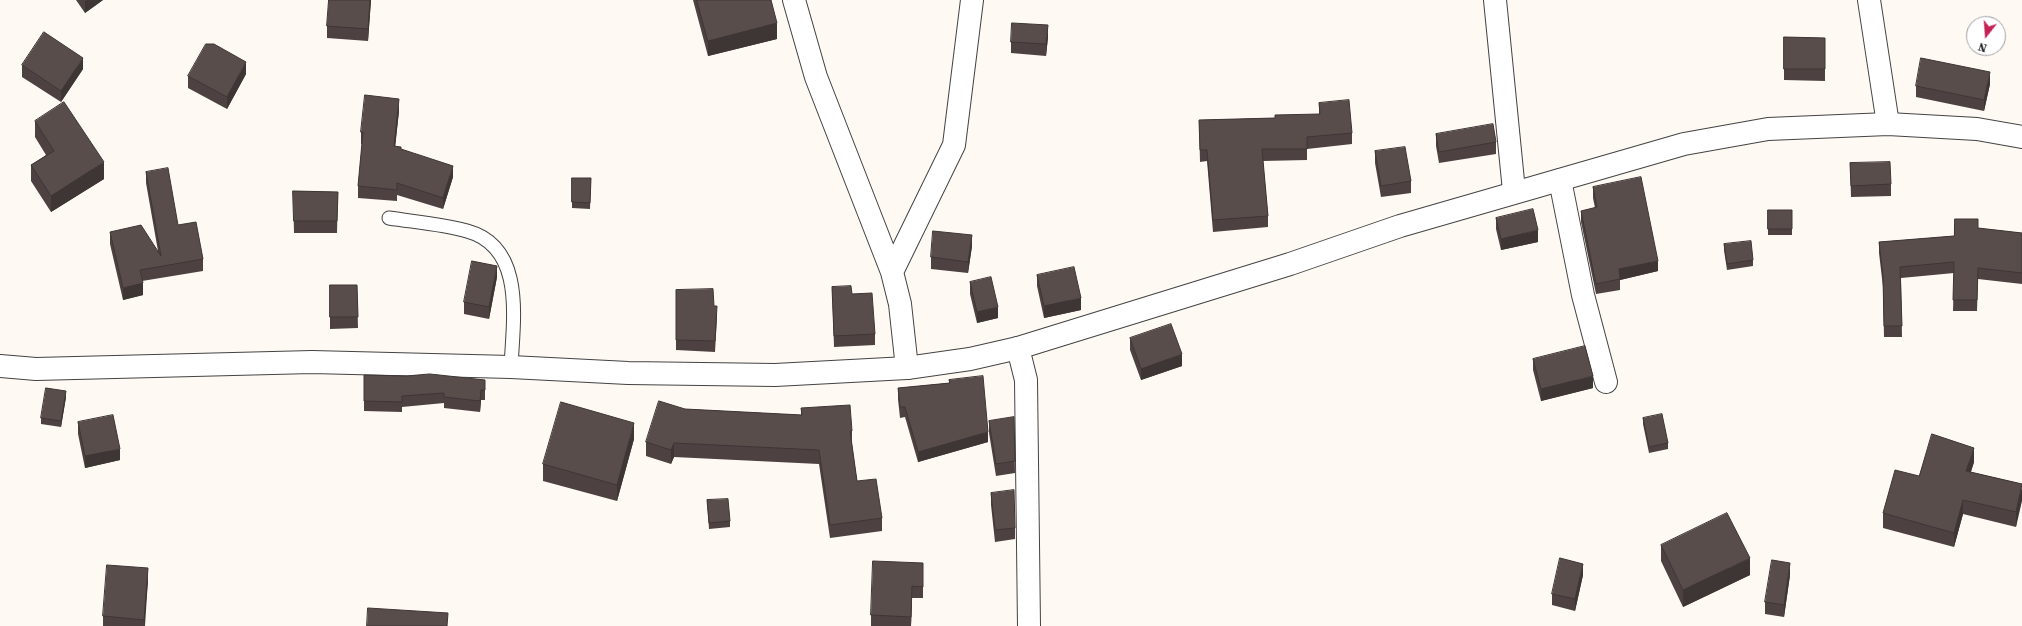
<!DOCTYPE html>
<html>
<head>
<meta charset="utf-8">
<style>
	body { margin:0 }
	#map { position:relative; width:2022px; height:626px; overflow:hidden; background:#fff9f3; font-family:"Source Serif 4",serif }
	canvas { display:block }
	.north { position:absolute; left:1966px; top:16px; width:40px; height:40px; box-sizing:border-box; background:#fff; border:1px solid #9f9f9f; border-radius:50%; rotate:197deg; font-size:11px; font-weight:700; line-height:16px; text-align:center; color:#101010 }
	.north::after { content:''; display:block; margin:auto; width:14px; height:18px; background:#c52358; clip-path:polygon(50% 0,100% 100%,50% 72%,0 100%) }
</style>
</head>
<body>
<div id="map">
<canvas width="2022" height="626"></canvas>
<div class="north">N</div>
</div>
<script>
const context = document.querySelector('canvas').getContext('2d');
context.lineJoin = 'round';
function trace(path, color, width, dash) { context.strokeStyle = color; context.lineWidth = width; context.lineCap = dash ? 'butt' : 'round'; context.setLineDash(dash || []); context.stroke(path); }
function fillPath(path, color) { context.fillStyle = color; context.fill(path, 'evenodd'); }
const service = new Path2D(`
	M 389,218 C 415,222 442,224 467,231 C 526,247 513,321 511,367`);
const minor = new Path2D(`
	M 794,0 L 816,77 L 892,272 L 900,304 L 907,368
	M 1495,0 L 1514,191
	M 1869,0 L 1888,124
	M 1560,180 L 1583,295 L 1606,382
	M 892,272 L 954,145 L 972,0
	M 1018,348 L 1026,380 L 1029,626`);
const tertiary = new Path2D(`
	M 0,366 L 36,369 L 312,362 L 511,367 L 628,373 L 775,375 L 907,368 L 970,359 L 1018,348 L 1290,264 L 1400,226 L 1684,144 L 1768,129 L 1888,124 L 1977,129 L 2022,137`);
const wall = new Path2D(`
	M 76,0 L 103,0 L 85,13 Z
	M 329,0 L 371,0 L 368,41 L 327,38 L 327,26 Z
	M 693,0 L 771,0 L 777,39 L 708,56 Z
	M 1048,37 L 1046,56 L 1011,53 L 1011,42 Z
	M 1784,37 L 1825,38 L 1825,81 L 1784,80 Z
	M 22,65 L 83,69 L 61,102 L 22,77 Z
	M 246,74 L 227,109 L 188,88 L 188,76 Z
	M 1990,84 L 1984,111 L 1916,97 L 1916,86 Z
	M 1319,103 L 1352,133 L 1352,144 L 1307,149 L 1307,160 L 1263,161 L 1268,216 L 1268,227 L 1213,232 L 1207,161 L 1200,162 L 1199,120 L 1275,118 L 1319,114 Z
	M 399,111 L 395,146 L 453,177 L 443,209 L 397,195 L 397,201 L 358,198 L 358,186 L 362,144 L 361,144 L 361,132 Z
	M 35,121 L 104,179 L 51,212 L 31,181 L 31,165 L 46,155 L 35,137 Z
	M 1436,134 L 1496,142 L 1496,154 L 1439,163 L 1436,146 Z
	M 1375,151 L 1411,181 L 1411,193 L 1381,197 L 1375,163 Z
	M 1850,163 L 1891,184 L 1891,196 L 1851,197 Z
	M 146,172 L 178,225 L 203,259 L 203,271 L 142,281 L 143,295 L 123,300 L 110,244 L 110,232 L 158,251 L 146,183 Z
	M 572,178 L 591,178 L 590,209 L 572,208 Z
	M 1593,187 L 1658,271 L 1620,280 L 1620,290 L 1596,294 L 1581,222 L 1581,211 L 1595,208 L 1593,198 Z
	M 293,191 L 338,192 L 337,233 L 294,233 Z
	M 1768,210 L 1792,210 L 1792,235 L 1768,235 Z
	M 1496,218 L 1538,242 L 1501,250 L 1496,229 Z
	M 1978,228 L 2022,233 L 2022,284 L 1978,279 L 1977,311 L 1953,311 L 1954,273 L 1901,278 L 1902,337 L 1884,337 L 1883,287 L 1879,253 L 1879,242 L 1954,236 Z
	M 1724,244 L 1753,260 L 1753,266 L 1727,270 L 1724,250 Z
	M 972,246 L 968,273 L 931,269 L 931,257 Z
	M 1037,275 L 1081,310 L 1044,318 L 1037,286 Z
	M 497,277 L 489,319 L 464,314 L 464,302 Z
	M 970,282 L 998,318 L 977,323 L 970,294 Z
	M 330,285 L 357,285 L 358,328 L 330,329 Z
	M 832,287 L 852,294 L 875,334 L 875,345 L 834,347 Z
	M 676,290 L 714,306 L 717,317 L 715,352 L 676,350 Z
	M 1130,338 L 1182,366 L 1141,380 L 1130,350 Z
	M 1533,359 L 1593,388 L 1541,401 L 1533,370 Z
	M 364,375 L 485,380 L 485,400 L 481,400 L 480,412 L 444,408 L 444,403 L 402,407 L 402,412 L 364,411 Z
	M 949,380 L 988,442 L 918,462 L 905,417 L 900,418 L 898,399 L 898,388 L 949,383 Z
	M 66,397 L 61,427 L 41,424 L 41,418 Z
	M 801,408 L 852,431 L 852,444 L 857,481 L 882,518 L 882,531 L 830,538 L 819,464 L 674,457 L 671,464 L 646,456 L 646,442 L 685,409 L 801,415 Z
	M 1014,417 L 1015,473 L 996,476 L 989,433 L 989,421 Z
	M 1643,418 L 1668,443 L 1668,449 L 1649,453 L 1643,424 Z
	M 78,422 L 120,460 L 85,468 L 78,434 Z
	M 634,439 L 617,501 L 543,481 L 543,464 Z
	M 1974,462 L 1971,472 L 2022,484 L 2016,527 L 1963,514 L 1954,547 L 1883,528 L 1883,513 L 1919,476 Z
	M 991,493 L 1015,528 L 1015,539 L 995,542 L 991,505 Z
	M 707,500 L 730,521 L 730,527 L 709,529 Z
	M 1661,545 L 1750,575 L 1683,607 L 1661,561 Z
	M 923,563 L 923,598 L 912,598 L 911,626 L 871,626 L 871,615 Z
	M 1583,575 L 1575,611 L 1552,605 L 1552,594 Z
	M 1790,575 L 1784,617 L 1765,614 L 1765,602 Z
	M 148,580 L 145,626 L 103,626 L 103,616 Z`);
const shadedWall = new Path2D(`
	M 87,0 L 103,0 L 85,13 L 85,1 Z
	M 370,0 L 371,0 L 368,41 L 368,29 Z
	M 777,23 L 777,39 L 708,56 L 708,41 Z
	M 1048,25 L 1048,37 L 1046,56 L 1046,44 Z
	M 83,58 L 83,69 L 61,102 L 61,91 Z
	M 246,62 L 246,74 L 227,109 L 227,97 Z
	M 1990,72 L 1990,84 L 1984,111 L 1984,100 Z
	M 399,99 L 399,111 L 394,158 L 394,146 Z
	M 104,162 L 104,179 L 51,212 L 51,196 Z
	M 453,166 L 453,177 L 443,209 L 443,198 Z
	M 1538,230 L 1538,242 L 1501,250 L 1501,239 Z
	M 972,235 L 972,246 L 968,273 L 968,262 Z
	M 1658,261 L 1658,271 L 1620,280 L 1619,269 Z
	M 497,266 L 497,277 L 489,319 L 489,307 Z
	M 143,283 L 143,295 L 123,300 L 123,288 Z
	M 1081,298 L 1081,310 L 1044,318 L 1044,306 Z
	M 998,307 L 998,318 L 977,323 L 977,312 Z
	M 1182,354 L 1182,366 L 1141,380 L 1141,369 Z
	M 1593,376 L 1593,388 L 1541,401 L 1541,389 Z
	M 481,390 L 481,400 L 480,412 L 480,401 Z
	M 66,391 L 66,397 L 61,427 L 61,421 Z
	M 634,423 L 634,439 L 617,501 L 617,485 Z
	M 988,432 L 988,442 L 918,462 L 918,452 Z
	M 674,443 L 674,457 L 671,464 L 671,450 Z
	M 1974,448 L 1974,462 L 1966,486 L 1966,471 Z
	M 120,449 L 120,460 L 85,468 L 85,456 Z
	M 2022,486 L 2022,501 L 2016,527 L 2016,512 Z
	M 1963,500 L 1963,514 L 1954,547 L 1954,533 Z
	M 1750,558 L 1750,575 L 1683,607 L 1683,590 Z
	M 1790,563 L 1790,575 L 1784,617 L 1784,605 Z
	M 1583,564 L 1583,575 L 1575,611 L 1575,599 Z
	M 148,568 L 148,580 L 144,626 L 144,620 Z
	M 912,586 L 912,598 L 911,626 L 911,617 Z`);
const building = new Path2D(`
	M 329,0 L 370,0 L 368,29 L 327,26 Z
	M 697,0 L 771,0 L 777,23 L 708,41 Z
	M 1012,23 L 1048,25 L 1046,44 L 1011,42 Z
	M 44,32 L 83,58 L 61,91 L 22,65 Z
	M 1784,37 L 1825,38 L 1825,69 L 1784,69 Z
	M 206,44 L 214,44 L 246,62 L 227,97 L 188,76 Z
	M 1921,58 L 1990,72 L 1984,100 L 1916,86 Z
	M 365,95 L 399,99 L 394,146 L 401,147 L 401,149 L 453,166 L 443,198 L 397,183 L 397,190 L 358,186 L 363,132 L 361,132 Z
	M 1349,100 L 1352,133 L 1307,137 L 1307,149 L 1262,149 L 1268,216 L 1213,220 L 1207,150 L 1200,150 L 1199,120 L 1275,118 L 1275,115 L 1320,114 L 1319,103 Z
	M 64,102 L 104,162 L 51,196 L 31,165 L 54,151 L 35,121 Z
	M 1493,124 L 1496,142 L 1439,152 L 1436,134 Z
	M 1405,147 L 1411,181 L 1381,186 L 1375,151 Z
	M 1890,162 L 1891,184 L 1851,186 L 1850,163 Z
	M 168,168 L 178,225 L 196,222 L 203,259 L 140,270 L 143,283 L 123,288 L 110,232 L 141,225 L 161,256 L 146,172 Z
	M 1641,177 L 1658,261 L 1619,269 L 1620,279 L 1596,284 L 1581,211 L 1597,207 L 1593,187 Z
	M 572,178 L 591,178 L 590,203 L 572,202 Z
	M 293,191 L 338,192 L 337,221 L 294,221 Z
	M 1533,209 L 1538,230 L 1501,239 L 1496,218 Z
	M 1768,210 L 1792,210 L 1792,229 L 1768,229 Z
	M 1955,219 L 1978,219 L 1978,228 L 2022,233 L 2022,273 L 1978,268 L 1977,300 L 1953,300 L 1954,262 L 1900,267 L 1902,326 L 1884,326 L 1883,276 L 1879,242 L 1954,236 Z
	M 933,231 L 972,235 L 968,262 L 931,257 Z
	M 1751,241 L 1753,260 L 1727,264 L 1724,244 Z
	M 472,261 L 497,266 L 489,307 L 464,302 Z
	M 1074,267 L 1081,298 L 1044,306 L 1037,275 Z
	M 991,277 L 998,307 L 977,312 L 970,282 Z
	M 330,285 L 357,285 L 358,317 L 330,317 Z
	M 851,286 L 852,294 L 872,293 L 875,334 L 834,336 L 832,287 Z
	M 713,289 L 714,306 L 717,306 L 715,341 L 676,340 L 676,290 Z
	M 1171,324 L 1182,354 L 1141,369 L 1130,338 Z
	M 1585,346 L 1593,376 L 1541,389 L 1533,359 Z
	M 430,374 L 485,380 L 485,390 L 481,390 L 480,401 L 444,397 L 444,393 L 402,396 L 402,402 L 364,401 L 364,375 L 406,376 Z
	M 983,376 L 988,432 L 918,452 L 905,407 L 900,407 L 898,388 L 950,383 L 949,380 Z
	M 46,388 L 66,391 L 61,421 L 41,418 Z
	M 659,401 L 685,409 L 802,415 L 801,408 L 850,405 L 852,431 L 850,431 L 857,481 L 876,479 L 882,518 L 830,525 L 819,450 L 674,443 L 671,450 L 646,442 Z
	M 561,402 L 634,423 L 617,485 L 543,464 Z
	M 1662,414 L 1668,443 L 1649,447 L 1643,418 Z
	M 113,415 L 120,449 L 85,456 L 78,422 Z
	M 1014,417 L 1015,461 L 996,464 L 989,421 Z
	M 1932,434 L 1974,448 L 1966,471 L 2022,484 L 2016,512 L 1963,500 L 1954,533 L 1883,513 L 1895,470 L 1919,476 Z
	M 1014,490 L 1015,528 L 995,530 L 991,493 Z
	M 728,499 L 730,521 L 709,523 L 707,500 Z
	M 1727,513 L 1750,558 L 1683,590 L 1661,545 Z
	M 1560,558 L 1583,564 L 1575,599 L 1552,594 Z
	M 1772,560 L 1790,563 L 1784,605 L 1765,602 Z
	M 873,561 L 923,563 L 923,587 L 912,586 L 911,617 L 871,615 Z
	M 107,565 L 148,568 L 144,620 L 103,616 Z
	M 368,608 L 448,613 L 447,626 L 367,626 Z`);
trace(service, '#434343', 15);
trace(minor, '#434343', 24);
trace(tertiary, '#434343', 24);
trace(service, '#fff', 13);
trace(minor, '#fff', 22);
trace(tertiary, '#fff', 22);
fillPath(wall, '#4d4241');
fillPath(shadedWall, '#3e3635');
fillPath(building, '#594d4c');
trace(building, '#3e3635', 1);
</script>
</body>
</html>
